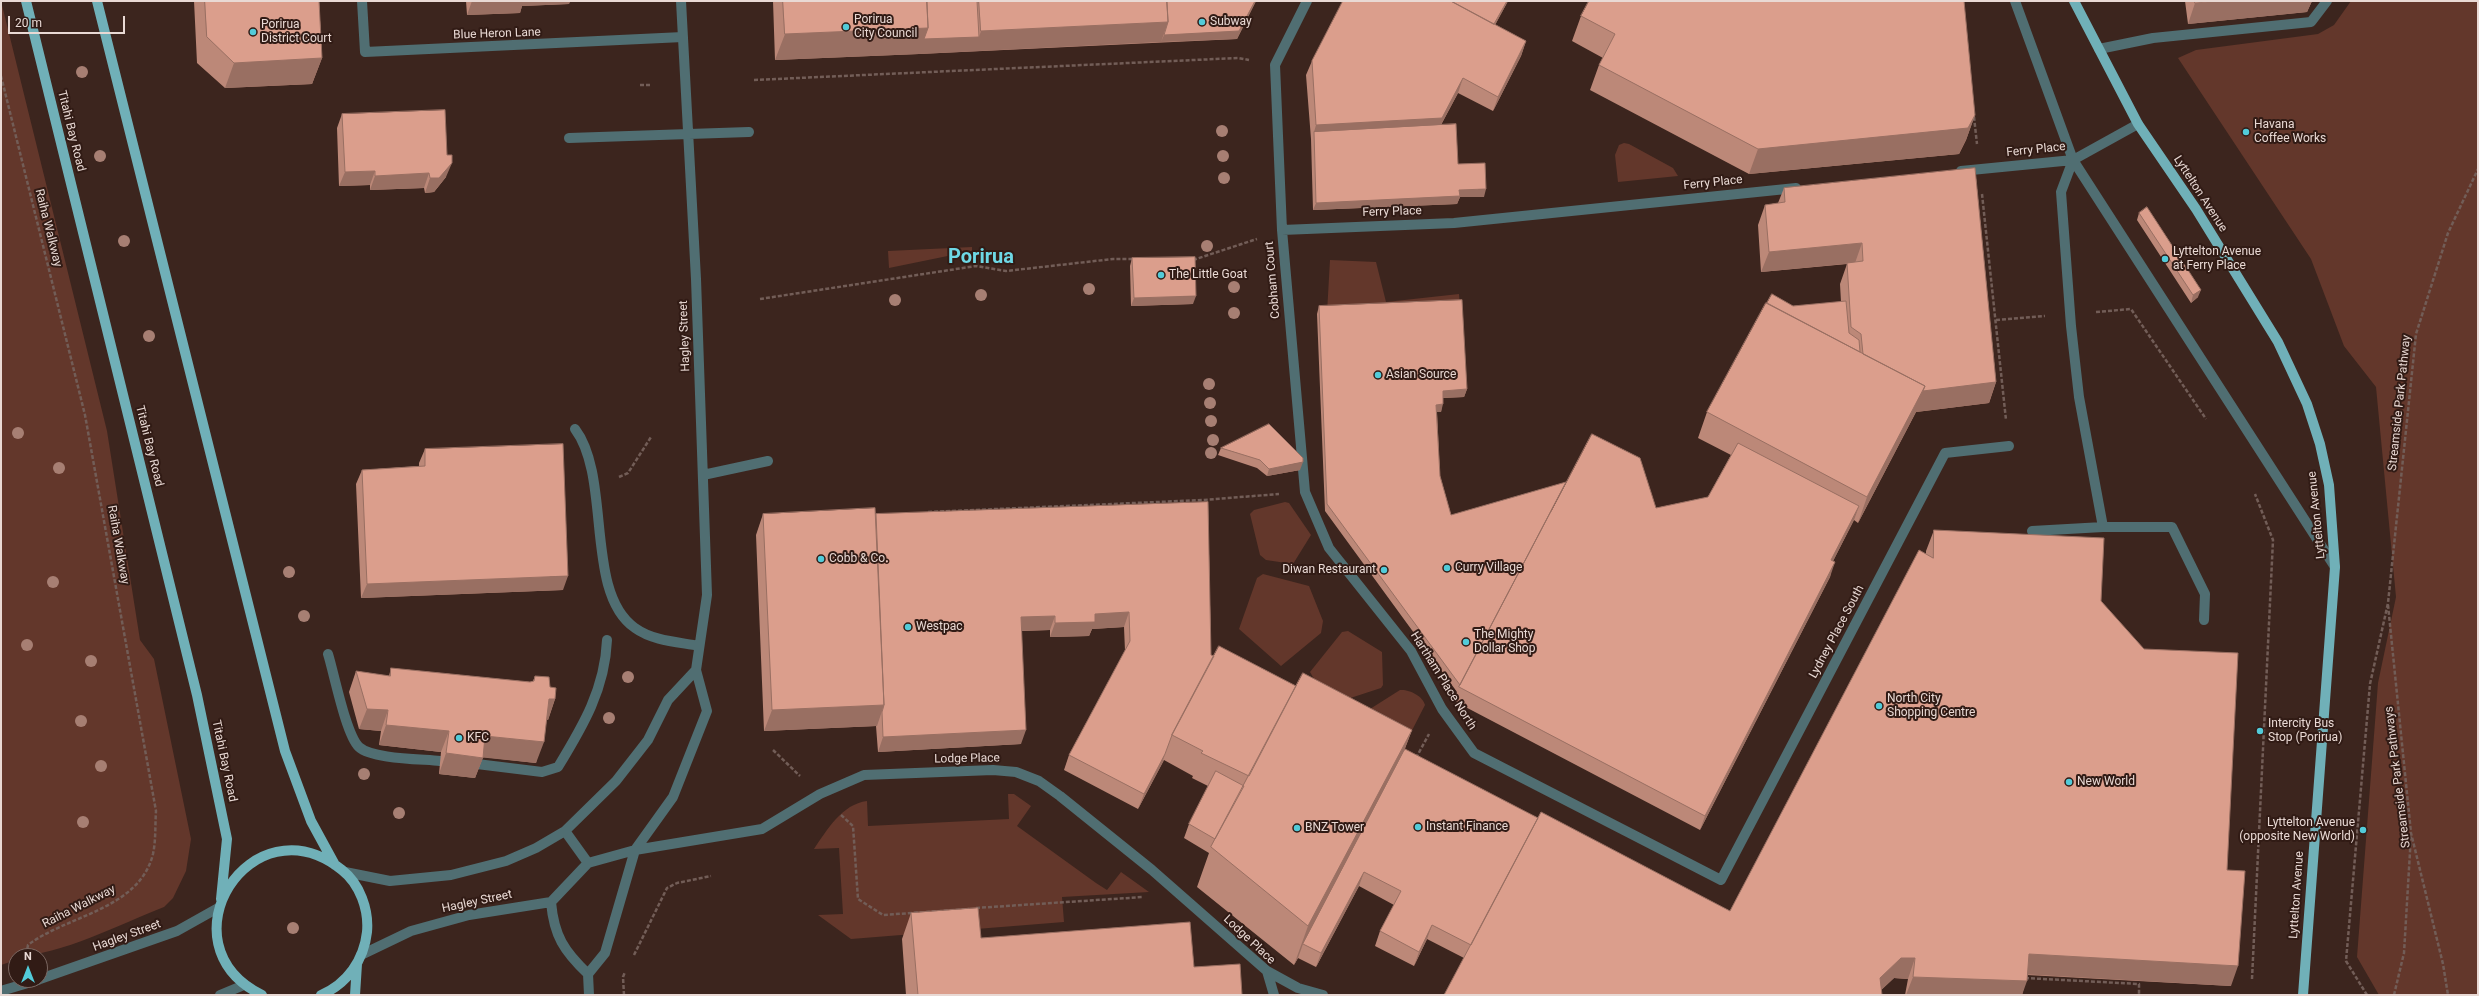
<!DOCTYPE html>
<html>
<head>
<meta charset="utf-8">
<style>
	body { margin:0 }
	#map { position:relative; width:2479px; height:996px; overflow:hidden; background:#3c251e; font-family:Roboto,sans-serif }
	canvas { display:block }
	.frame { position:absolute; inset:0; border:2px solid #e9d9d4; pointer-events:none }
	.north { position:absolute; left:8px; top:948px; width:40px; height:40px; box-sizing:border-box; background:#311b15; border:1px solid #7b6761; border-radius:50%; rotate:0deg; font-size:11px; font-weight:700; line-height:16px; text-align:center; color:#e9d9d4 }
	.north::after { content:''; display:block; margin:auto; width:14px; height:18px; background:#52cbd9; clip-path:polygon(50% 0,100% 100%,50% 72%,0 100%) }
	.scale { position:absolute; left:8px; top:16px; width:117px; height:18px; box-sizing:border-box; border:2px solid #e9d9d4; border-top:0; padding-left:5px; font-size:12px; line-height:14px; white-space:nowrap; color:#e9d9d4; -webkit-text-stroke:3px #311b15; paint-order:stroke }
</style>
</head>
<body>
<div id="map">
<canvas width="2479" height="996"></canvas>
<div class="frame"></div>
<div class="north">N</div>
<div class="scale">20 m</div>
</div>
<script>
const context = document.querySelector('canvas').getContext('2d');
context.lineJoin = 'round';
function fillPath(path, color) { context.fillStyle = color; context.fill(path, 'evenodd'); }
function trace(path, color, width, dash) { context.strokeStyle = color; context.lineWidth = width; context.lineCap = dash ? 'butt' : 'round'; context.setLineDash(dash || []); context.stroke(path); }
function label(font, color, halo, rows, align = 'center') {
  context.font = font + ' Roboto,sans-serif'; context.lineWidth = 4; context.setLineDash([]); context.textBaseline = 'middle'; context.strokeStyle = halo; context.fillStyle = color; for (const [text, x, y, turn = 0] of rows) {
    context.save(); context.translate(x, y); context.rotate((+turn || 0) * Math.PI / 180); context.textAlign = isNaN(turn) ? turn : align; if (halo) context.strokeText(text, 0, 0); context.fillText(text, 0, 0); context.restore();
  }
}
const green = new Path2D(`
	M 1,1 L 107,431 L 140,640 L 154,659 L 191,839 L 186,871 L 173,898 L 164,907 C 122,923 60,956 16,956 L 16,960 L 1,965 Z
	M 2351,1 L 2478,1 L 2478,995 L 2379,995 L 2357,957 L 2378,683 L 2396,597 L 2376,387 L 2344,346 L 2311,259 L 2178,58 L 2196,50 L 2318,34 L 2334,25 Z
	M 1624,143 L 1629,144 L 1673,168 L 1678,176 L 1618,182 L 1615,155 L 1619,145 Z
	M 972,247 L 972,251 L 889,268 L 888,251 Z
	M 1330,260 L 1376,262 L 1386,302 L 1459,294 L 1460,307 L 1327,313 Z
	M 1285,502 L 1289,503 L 1311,535 L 1293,564 L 1266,560 L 1260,555 L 1250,514 L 1254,510 Z
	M 1263,574 L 1309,586 L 1323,621 L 1321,633 L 1281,666 L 1239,629 L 1257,578 Z
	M 1348,631 L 1382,652 L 1383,685 L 1381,688 L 1332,704 L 1328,703 L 1310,672 L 1342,632 Z
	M 1400,690 C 1409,689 1423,696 1425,705 L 1405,744 L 1370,709 Z
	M 1008,794 L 1014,794 L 1031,806 L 1017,826 L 1096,883 L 1107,890 L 1121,872 L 1149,892 L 1062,897 L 1064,922 L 851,939 L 818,915 L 843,914 L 839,848 L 814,849 C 827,830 842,804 867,801 L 868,826 L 1009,819 Z`);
const path = new Path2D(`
	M 1,76 L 85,415 L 156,811 C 155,825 156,840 153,854 C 139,910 67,915 28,945 L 26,956
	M 754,80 L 1238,58 L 1249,60
	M 640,85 L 650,85
	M 1974,117 L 1977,144
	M 1982,194 L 2006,420
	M 1193,260 L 1257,239
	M 760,299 L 976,266 L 1006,271 L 1113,259 L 1134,259
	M 2096,312 L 2131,309 L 2206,419
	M 1996,320 L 2045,316
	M 619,477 L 628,473 L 651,437
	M 928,512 L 1203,500 L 1279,494
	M 2388,605 L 2411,833 L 2443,964 L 2448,995
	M 773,750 L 800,776
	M 1416,758 L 1429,734
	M 841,815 L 853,826 L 858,899 L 883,915 L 969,909
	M 976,908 L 1143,897
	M 634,955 L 667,888 L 677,883 L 711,876
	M 2025,978 L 2139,984 L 2139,995
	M 2252,979 L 2273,540 L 2255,494
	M 624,995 L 623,977 L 625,972
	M 2367,995 L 2346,961 L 2370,684 L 2388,603 L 2416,334 L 2448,233 L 2478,169
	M 2394,995 L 2404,953 L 2411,835`);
const minor = new Path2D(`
	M 362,1 L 365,52 L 683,37
	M 1307,1 L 1275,65 L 1282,230 L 1305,492 L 1329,548 L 1411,651 L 1442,709 L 1474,753 L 1721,880 L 1945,453 L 2009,446
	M 2015,1 L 2073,160 L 2335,567
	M 2099,49 L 2153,38 L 2311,22 L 2327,1
	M 569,138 L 749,132
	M 2073,160 L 2061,192 L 2071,326 L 2079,397 L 2103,527 L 2172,527 L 2205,594 L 2204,620
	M 1961,171 L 2073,160 L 2138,124
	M 1282,230 L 1454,223 L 1796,188
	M 575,429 C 612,478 584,593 635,628 C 653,641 678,642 699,646
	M 703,475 L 768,461
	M 2032,531 L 2103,527
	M 328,654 C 334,673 346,735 359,747 C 372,759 421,759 440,761
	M 477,764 L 542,772 L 558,767 C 583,726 605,689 607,640
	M 565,831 L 588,863
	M 345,872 L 390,881 L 451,875 L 506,861 L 536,848 L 565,831 L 616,781 L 648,740 L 668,700 L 696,670
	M 551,902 C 554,936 564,951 588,974
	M 361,955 L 411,931 L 469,915 L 551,902 L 588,863 L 635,850 L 762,829 L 820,794 L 864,775 L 993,770 L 1016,772 L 1039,781 L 1060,796 L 1152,870 L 1267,971 L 1274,995
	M 1267,971 L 1298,988 L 1323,995
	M 40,979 L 177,931 L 218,908
	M 1,991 L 38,980
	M 220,995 L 244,985
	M 589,995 L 588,974 L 605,953 L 635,850 L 673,797 L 707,711 L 696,670 L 707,595 L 696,279 L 681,1`);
const major = new Path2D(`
	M 26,1 L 197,695 L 227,839 L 221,899
	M 97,1 L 285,751 L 311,821 L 335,865
	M 2074,1 L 2138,124 L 2196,209 L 2278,342 L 2307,404 L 2320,444 L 2329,485 L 2335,567 L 2303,995
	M 262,995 C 159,944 251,798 342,870 C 360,884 369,910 367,932 C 364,960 347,984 321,995
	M 355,995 L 357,964`);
const trees = [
	[82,72],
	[1222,131],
	[100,156],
	[1223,156],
	[1224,178],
	[124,241],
	[1207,246],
	[1234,287],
	[1089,289],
	[981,295],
	[895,300],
	[1234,313],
	[149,336],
	[1209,384],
	[1210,403],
	[1211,421],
	[18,433],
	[1213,440],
	[1211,453],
	[59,468],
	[289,572],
	[53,582],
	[304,616],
	[27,645],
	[91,661],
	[628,677],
	[609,718],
	[81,721],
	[101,766],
	[364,774],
	[399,813],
	[83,822],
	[293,928]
];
const wall = new Path2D(`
	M 194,1 L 319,1 L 322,58 L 312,84 L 225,88 L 197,63 Z
	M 466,1 L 570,1 L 569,4 L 522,6 L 520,13 L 467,15 Z
	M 773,1 L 1256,1 L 1237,39 L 919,54 L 775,60 Z
	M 1343,1 L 1508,1 L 1495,25 L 1526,41 L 1521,56 L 1493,111 L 1458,93 L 1441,125 L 1458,164 L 1484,197 L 1460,197 L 1457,204 L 1313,210 L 1311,139 L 1306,75 L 1312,61 Z
	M 2185,1 L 2312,1 L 2307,12 L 2188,24 Z
	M 1581,16 L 1975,115 L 1966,140 L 1959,154 L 1749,174 L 1590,90 L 1599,65 L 1603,58 L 1572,41 Z
	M 342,114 L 446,177 L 434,192 L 425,193 L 424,188 L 370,190 L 370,185 L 339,186 L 337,128 Z
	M 1975,168 L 1996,382 L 1989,403 L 1916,412 L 1858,523 L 1854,520 L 1833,561 L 1830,577 L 1700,830 L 1454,701 L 1457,692 L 1325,511 L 1317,314 L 1319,306 L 1467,389 L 1464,397 L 1443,398 L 1441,412 L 1437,412 L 1440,476 L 1451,515 L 1656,508 L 1708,497 L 1731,455 L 1698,438 L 1707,412 L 1767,303 L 1793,306 L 1841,302 L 1840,284 L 1847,264 L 1761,272 L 1758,225 L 1765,205 L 1778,203 L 1784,188 Z
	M 2139,213 L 2198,297 L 2191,303 L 2137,220 Z
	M 1132,258 L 1193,304 L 1131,306 L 1130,266 Z
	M 1221,448 L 1300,470 L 1267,476 L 1257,468 L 1218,455 Z
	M 425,449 L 563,590 L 361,598 L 356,484 L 362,470 L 419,466 L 419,463 Z
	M 1208,502 L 1211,655 L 1412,730 L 1404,751 L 1538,818 L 1730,911 L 1926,554 L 1926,551 L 1934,530 L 2101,601 L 2227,870 L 2231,986 L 2027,975 L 2022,995 L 1905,995 L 1908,979 L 1894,978 L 1881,990 L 1464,958 L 1427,939 L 1414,966 L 1375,946 L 1380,931 L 1394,905 L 1359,886 L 1316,967 L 1298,958 L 1294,965 L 1197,887 L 1209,853 L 1184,838 L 1189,824 L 1208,786 L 1192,778 L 1193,776 L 1164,760 L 1138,809 L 1064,770 L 1069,755 L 1125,651 L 1124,627 L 1092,629 L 1089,636 L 1050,637 L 1050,630 L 1022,631 L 1021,744 L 878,752 L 876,726 L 764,731 L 756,535 L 763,514 L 876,514 Z
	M 391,668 L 530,682 L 533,681 L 535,676 L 550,687 L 555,699 L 548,720 L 546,719 L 536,763 L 483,757 L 475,778 L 439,774 L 441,752 L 379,745 L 381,731 L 359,729 L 349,692 L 356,671 L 389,676 Z
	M 911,913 L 981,938 L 1194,967 L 1242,995 L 906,995 L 902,939 Z`);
const shadedWall = new Path2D(`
	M 472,1 L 570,1 L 569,4 L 522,6 L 520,13 L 467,15 Z
	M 1255,1 L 1256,1 L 1237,39 L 1161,42 L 1164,35 Z
	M 1507,1 L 1508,1 L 1488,38 L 1491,31 Z
	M 2220,1 L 2312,1 L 2307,12 L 2188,24 L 2195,3 Z
	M 1168,22 L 1161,42 L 919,54 L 775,60 L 785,34 L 928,28 L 979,37 L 981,31 Z
	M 1526,41 L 1521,56 L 1493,111 L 1498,97 Z
	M 322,58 L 312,84 L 225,88 L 234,63 Z
	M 1463,78 L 1458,93 L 1437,132 L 1314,132 L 1316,125 Z
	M 1975,115 L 1966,140 L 1959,154 L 1749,174 L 1758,149 Z
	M 452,163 L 446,177 L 434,192 L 425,193 L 430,178 Z
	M 375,171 L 370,185 L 339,186 L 345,172 Z
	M 429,173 L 424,188 L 370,190 L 375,176 Z
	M 1486,189 L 1484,197 L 1460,197 L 1457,204 L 1313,210 L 1316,203 L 1459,190 Z
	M 1862,243 L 1855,263 L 1761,272 L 1769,252 Z
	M 2201,290 L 2198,297 L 2191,303 L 2193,295 Z
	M 1196,296 L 1193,304 L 1131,306 L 1134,298 Z
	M 1996,382 L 1989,403 L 1916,412 L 1858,523 L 1867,497 L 1925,386 Z
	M 1467,389 L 1464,397 L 1440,398 L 1443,391 Z
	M 1443,404 L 1441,412 L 1434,412 L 1436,405 Z
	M 1303,462 L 1300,470 L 1267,476 L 1269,469 Z
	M 1859,506 L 1854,520 L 1826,575 L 1831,560 Z
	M 1835,562 L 1830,577 L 1700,830 L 1705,816 Z
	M 568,576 L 563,590 L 361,598 L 367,584 Z
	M 1129,612 L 1124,627 L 1092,629 L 1089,636 L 1050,637 L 1055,623 L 1095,614 Z
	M 1055,616 L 1050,630 L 1016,631 L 1021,617 Z
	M 549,699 L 555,699 L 548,720 L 541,719 Z
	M 884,705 L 877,726 L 764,731 L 772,710 Z
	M 367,709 L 388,710 L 381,731 L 359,729 Z
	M 386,725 L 449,731 L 441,752 L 379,745 Z
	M 1026,730 L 1021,744 L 878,752 L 883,737 Z
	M 1412,730 L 1397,769 L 1303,944 L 1298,958 L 1294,965 L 1308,926 Z
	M 485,736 L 544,742 L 536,763 L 478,757 Z
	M 446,753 L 483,758 L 475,778 L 439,774 Z
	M 1165,754 L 1163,760 L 1164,760 L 1138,809 L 1144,794 Z
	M 1364,872 L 1359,886 L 1316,967 L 1321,953 Z
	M 1432,925 L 1427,939 L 1414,966 L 1419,952 Z
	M 2029,954 L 2238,966 L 2231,986 L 2021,974 Z
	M 1901,958 L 1915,958 L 1908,979 L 1894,978 L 1876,995 L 1880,978 Z
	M 1913,977 L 2027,981 L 2022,995 L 1906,995 Z`);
const building = new Path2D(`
	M 205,1 L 319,1 L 322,58 L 234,63 L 207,37 Z
	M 783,1 L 927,1 L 928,28 L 785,34 Z
	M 927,1 L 977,1 L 979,37 L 924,39 L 928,28 Z
	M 979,1 L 1167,1 L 1168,22 L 981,31 Z
	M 1167,1 L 1255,1 L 1239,31 L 1164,35 L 1168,22 Z
	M 1343,1 L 1451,1 L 1526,41 L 1498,97 L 1463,78 L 1442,118 L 1316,125 L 1312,61 Z
	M 1451,1 L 1507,1 L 1494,24 Z
	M 1589,1 L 1964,1 L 1975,115 L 1968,128 L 1758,149 L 1599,65 L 1615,34 L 1581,16 Z
	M 2195,1 L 2220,1 L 2195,3 Z
	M 445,110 L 447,155 L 452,155 L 452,163 L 439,178 L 430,178 L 429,173 L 375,176 L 375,171 L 345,172 L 342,114 Z
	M 1456,124 L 1458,164 L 1485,163 L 1486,189 L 1459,190 L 1460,196 L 1316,203 L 1314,132 Z
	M 1975,168 L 1996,382 L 1923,391 L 1925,386 L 1863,354 L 1861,334 L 1851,327 L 1847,263 L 1863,261 L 1862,243 L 1769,252 L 1765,205 L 1785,202 L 1784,188 Z
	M 2147,207 L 2201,290 L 2193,295 L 2139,213 Z
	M 1195,257 L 1196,296 L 1134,298 L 1132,258 Z
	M 1772,294 L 1793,306 L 1846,301 L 1849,333 L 1859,340 L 1860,352 L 1767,303 Z
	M 1462,300 L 1467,389 L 1443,391 L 1443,404 L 1436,405 L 1440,476 L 1451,515 L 1566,482 L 1460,685 L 1327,504 L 1319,306 Z
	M 1766,303 L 1925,386 L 1867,497 L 1707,412 Z
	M 1269,424 L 1303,458 L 1303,462 L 1269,469 L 1260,460 L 1221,448 Z
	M 1592,434 L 1640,458 L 1656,508 L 1708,497 L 1738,443 L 1859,506 L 1831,560 L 1835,562 L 1705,816 L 1459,687 Z
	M 563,444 L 568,576 L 367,584 L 362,470 L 425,466 L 425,449 Z
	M 1208,502 L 1211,655 L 1214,656 L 1172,735 L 1165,754 L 1144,794 L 1069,755 L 1130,641 L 1129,612 L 1095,614 L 1095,622 L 1055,623 L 1055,616 L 1021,617 L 1026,730 L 883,737 L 882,712 L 884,705 L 876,514 Z
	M 875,508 L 884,705 L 772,710 L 763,514 Z
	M 1934,530 L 2104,538 L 2101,601 L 2144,649 L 2238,653 L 2227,870 L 2245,871 L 2238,966 L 2029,954 L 2027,981 L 1913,977 L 1915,958 L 1901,958 L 1880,978 L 1882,995 L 1444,995 L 1541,812 L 1730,911 L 1919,550 L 1933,558 Z
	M 1219,646 L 1296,686 L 1249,776 L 1201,753 L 1203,751 L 1172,735 Z
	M 391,668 L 530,682 L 534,681 L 535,676 L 549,677 L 550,687 L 556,688 L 555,699 L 549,699 L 544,742 L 485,736 L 483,758 L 446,753 L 449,731 L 386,725 L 388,710 L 367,709 L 356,671 L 390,676 Z
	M 1303,673 L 1412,730 L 1308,926 L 1211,847 Z
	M 1405,749 L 1538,818 L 1471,945 L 1432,925 L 1419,952 L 1380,931 L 1401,891 L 1364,872 L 1321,953 L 1303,944 Z
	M 1216,771 L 1244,786 L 1215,839 L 1189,824 Z
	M 978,908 L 981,938 L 1190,922 L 1194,967 L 1240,964 L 1242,995 L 918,995 L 911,913 Z`);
const markers = [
	[1202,22,4,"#52cbd9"],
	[846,27,4,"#52cbd9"],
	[253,32,4,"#52cbd9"],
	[2246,132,4,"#52cbd9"],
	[2165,259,4,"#52cbd9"],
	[1161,275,4,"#52cbd9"],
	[1378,375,4,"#52cbd9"],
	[821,559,4,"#52cbd9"],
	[1447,568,4,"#52cbd9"],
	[1384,570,4,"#52cbd9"],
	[908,627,4,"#52cbd9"],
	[1466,642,4,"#52cbd9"],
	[1879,706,4,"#52cbd9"],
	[2260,731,4,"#52cbd9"],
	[459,738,4,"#52cbd9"],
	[2069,782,4,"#52cbd9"],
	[1418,827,4,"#52cbd9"],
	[1297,828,4,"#52cbd9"],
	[2363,830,4,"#52cbd9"]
];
const poiNames = [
	["Porirua",854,20],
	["City Council",854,34],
	["Subway",1210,22],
	["Porirua",261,25],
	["District Court",261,39],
	["Havana",2254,125],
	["Coffee Works",2254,139],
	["Lyttelton Avenue",2173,252],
	["at Ferry Place",2173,266],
	["The Little Goat",1169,275],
	["Asian Source",1386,375],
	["Cobb & Co.",829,559],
	["Curry Village",1455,568],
	["Diwan Restaurant",1376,570,"right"],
	["Westpac",916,627],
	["The Mighty",1474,635],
	["Dollar Shop",1474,649],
	["North City",1887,699],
	["Shopping Centre",1887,713],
	["Intercity Bus",2268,724],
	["Stop (Porirua)",2268,738],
	["KFC",467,738],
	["New World",2077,782],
	["Lyttelton Avenue",2355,823,"right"],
	["(opposite New World)",2355,837,"right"],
	["Instant Finance",1426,827],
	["BNZ Tower",1305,828]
];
const streetNames = [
	["Blue Heron Lane",497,34,-2],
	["Titahi Bay Road",71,131,76],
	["Ferry Place",2036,150,-6],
	["Ferry Place",1713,183,-6],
	["Lyttelton Avenue",2200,194,57],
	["Ferry Place",1392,212,-2],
	["Raiha Walkway",48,228,76],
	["Cobham Court",1273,280,-95],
	["Hagley Street",685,336,-92],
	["Streamside Park Pathway",2400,403,-84],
	["Titahi Bay Road",149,446,76],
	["Lyttelton Avenue",2317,515,-96],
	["Raiha Walkway",118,545,80],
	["Lydney Place South",1837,632,-62],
	["Hartham Place North",1443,681,58],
	["Lodge Place",967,759,-1],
	["Titahi Bay Road",224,761,78],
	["Streamside Park Pathways",2398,777,-97],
	["Lyttelton Avenue",2297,895,-86],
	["Hagley Street",477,902,-12],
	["Raiha Walkway",79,907,-27],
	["Hagley Street",127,936,-20],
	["Lodge Place",1249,940,43]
];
const townNames = [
	["Porirua",981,258]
];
fillPath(green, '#63372b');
trace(path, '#725d57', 2.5, [4, 2]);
trace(minor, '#506e72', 10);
trace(major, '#70b0b8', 10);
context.fillStyle = '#a77f73';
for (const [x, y] of trees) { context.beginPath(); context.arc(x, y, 6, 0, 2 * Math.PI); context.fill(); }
fillPath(wall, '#bc8878');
fillPath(shadedWall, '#996f62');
fillPath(building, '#db9e8c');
trace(building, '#996f62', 1);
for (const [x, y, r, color] of markers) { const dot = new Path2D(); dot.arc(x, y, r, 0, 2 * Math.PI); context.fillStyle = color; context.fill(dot); trace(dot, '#311b15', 1.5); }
label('12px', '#e9d9d4', '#311b15', poiNames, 'left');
label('12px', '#e9d9d4', '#311b15', streetNames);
label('bold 20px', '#6ed8e5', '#311b15', townNames);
</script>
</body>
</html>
